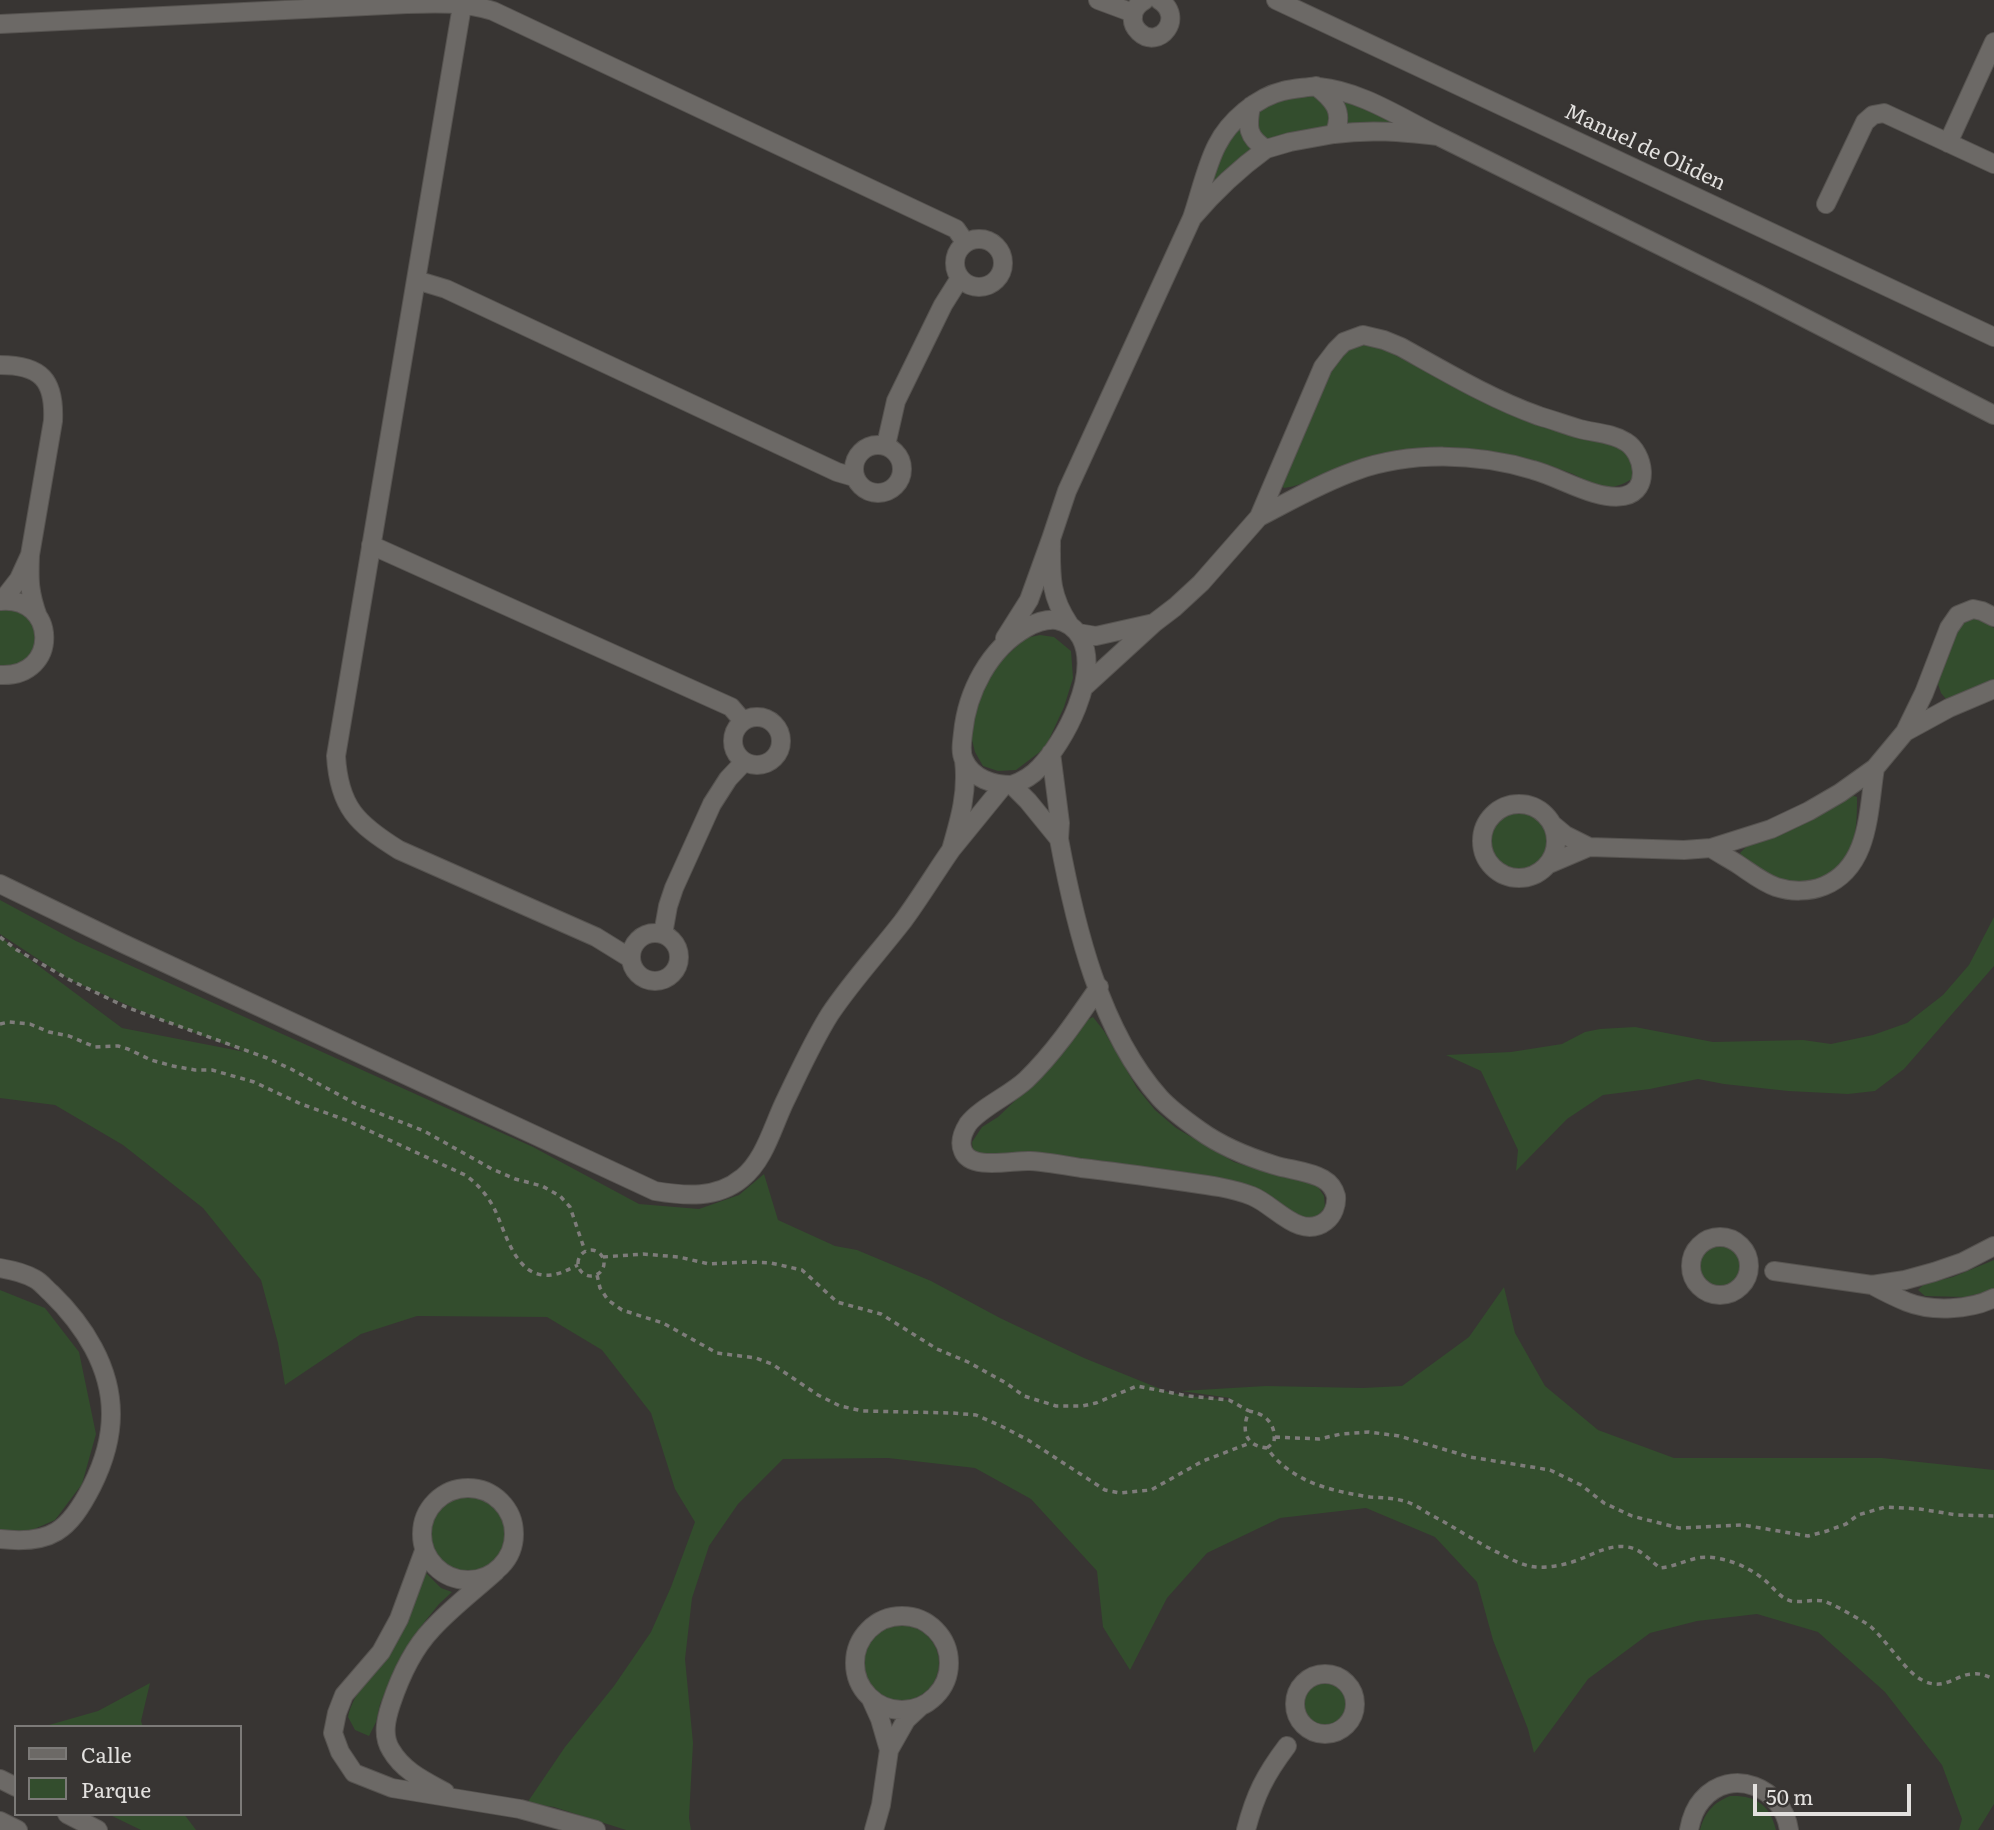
<!DOCTYPE html>
<html>
<head>
<meta charset="utf-8">
<style>
	body { margin:0 }
	#map { position:relative; width:1994px; height:1830px; overflow:hidden; background:#383533; font-family:Literata,serif }
	canvas { display:block }
	.legend { position:absolute; left:14px; top:1725px; width:228px; height:91px; box-sizing:border-box; background:#383533; border:2px solid #7c7a78; margin:0; padding:9px 12px; list-style:none; font-size:21px; color:#e3e1df }
	.legend li { display:flex; align-items:center; gap:14px; height:35px }
	.legend b { width:35px; border:2px solid #7c7a78 }
	.scale { position:absolute; left:1753px; top:1784px; width:158px; height:32px; box-sizing:border-box; border:4px solid #e3e1df; border-top:0; padding-left:9px; font-size:21px; line-height:24px; white-space:nowrap; color:#e3e1df; -webkit-text-stroke:5px #383533; paint-order:stroke }
</style>
</head>
<body>
<div id="map">
<canvas width="1994" height="1830"></canvas>
<ul class="legend">
<li><b style="height:9px;background:#6c6966"></b>Calle</li>
<li><b style="height:19px;background:#334d2d"></b>Parque</li>
</ul>
<div class="scale">50 m</div>
</div>
<script>
const context = document.querySelector('canvas').getContext('2d');
context.lineJoin = 'round';
function fillPath(path, color) { context.fillStyle = color; context.fill(path, 'evenodd'); }
function trace(path, color, width, dash) { context.strokeStyle = color; context.lineWidth = width; context.lineCap = dash ? 'butt' : 'round'; context.setLineDash(dash || []); context.stroke(path); }
function label(font, color, halo, rows, align = 'center') {
  context.font = font + ' Literata,serif'; context.lineWidth = 6; context.setLineDash([]); context.textBaseline = 'middle'; context.strokeStyle = halo; context.fillStyle = color; for (const [text, x, y, turn = 0] of rows) {
    context.save(); context.translate(x, y); context.rotate((+turn || 0) * Math.PI / 180); context.textAlign = isNaN(turn) ? turn : align; if (halo) context.strokeText(text, 0, 0); context.fillText(text, 0, 0); context.restore();
  }
}
const green = new Path2D(`
	M 1317,94 L 1324,99 L 1333,119 L 1327,127 L 1261,141 L 1254,113 L 1278,99 Z
	M 1333,97 L 1343,99 L 1408,128 L 1342,126 Z
	M 1241,124 L 1254,150 L 1212,188 C 1212,166 1228,142 1241,124 Z
	M 1372,343 L 1492,406 L 1542,427 L 1606,441 L 1628,451 L 1635,466 L 1632,479 C 1622,485 1614,488 1602,487 C 1592,486 1582,478 1573,474 C 1550,465 1525,457 1501,453 C 1455,444 1393,446 1348,464 C 1327,472 1307,485 1284,488 L 1279,482 L 1330,370 L 1352,345 Z
	M 10,609 L 20,611 L 29,617 L 35,625 L 38,646 L 27,663 L 0,669 L 0,610 Z
	M 1973,615 L 1994,628 L 1994,680 L 1958,696 L 1946,699 L 1941,693 L 1938,684 L 1947,652 L 1958,625 Z
	M 1040,635 L 1054,637 L 1071,651 L 1073,678 L 1064,707 L 1045,748 L 1016,770 L 998,771 L 983,766 L 975,752 L 971,736 L 979,697 L 990,671 L 1026,638 Z
	M 1851,795 L 1857,797 C 1857,822 1857,851 1837,870 C 1825,882 1801,885 1785,882 C 1774,880 1765,873 1755,868 C 1748,863 1743,861 1740,853 L 1747,846 Z
	M1489 842a30 30 0 1 1 60 0a30 30 0 1 1-60 0Z
	M 0,900 L 76,941 L 533,1147 L 639,1204 L 699,1209 L 739,1195 L 764,1174 L 778,1220 L 835,1246 L 857,1250 L 931,1281 L 1000,1318 L 1084,1358 L 1168,1392 L 1188,1396 L 1229,1400 L 1235,1403 L 1230,1398 L 1181,1391 L 1266,1386 L 1363,1388 L 1402,1386 L 1469,1337 L 1504,1287 L 1515,1333 L 1545,1386 L 1598,1430 L 1674,1458 L 1882,1458 L 1994,1470 L 1994,1804 L 1978,1830 L 1959,1830 L 1962,1819 L 1942,1765 L 1885,1692 L 1818,1632 L 1757,1614 L 1697,1621 L 1650,1633 L 1588,1679 L 1534,1753 L 1528,1729 L 1493,1640 L 1477,1582 L 1435,1537 L 1366,1508 L 1280,1518 L 1207,1553 L 1167,1598 L 1130,1670 L 1103,1627 L 1097,1571 L 1031,1499 L 975,1468 L 888,1458 L 783,1459 L 738,1504 L 709,1546 L 692,1598 L 685,1659 L 693,1743 L 689,1818 L 691,1830 L 626,1830 L 554,1807 L 527,1803 L 565,1747 L 614,1686 L 651,1632 L 671,1587 L 695,1522 L 675,1489 L 651,1413 L 602,1350 L 547,1317 L 417,1316 L 361,1334 L 285,1385 L 278,1343 L 261,1280 L 203,1208 L 123,1145 L 55,1105 L 0,1098 L 0,937 L 122,1028 L 245,1052 L 164,1021 L 70,980 L 0,934 Z
	M 1994,917 L 1994,966 L 1904,1069 L 1875,1091 L 1848,1094 L 1788,1091 L 1724,1084 L 1698,1079 L 1650,1089 L 1603,1095 L 1567,1119 L 1516,1171 L 1518,1150 L 1481,1071 L 1446,1055 L 1511,1052 L 1562,1044 L 1585,1032 L 1600,1029 L 1635,1027 L 1713,1042 L 1803,1040 L 1831,1044 L 1873,1035 L 1907,1023 L 1943,995 L 1969,965 Z
	M 1093,1017 L 1104,1031 L 1137,1088 L 1155,1110 L 1176,1128 L 1234,1162 L 1279,1176 L 1316,1184 L 1324,1196 L 1325,1207 C 1308,1230 1298,1218 1280,1204 L 992,1157 L 973,1152 L 972,1142 L 982,1127 L 998,1117 L 1049,1068 L 1081,1023 Z
	M1697 1266a23 23 0 1 1 46 0a23 23 0 1 1-46 0Z
	M 1994,1260 L 1994,1288 L 1989,1291 L 1965,1297 L 1925,1296 L 1918,1290 L 1924,1284 L 1953,1277 Z
	M 0,1290 L 45,1308 L 79,1352 L 96,1434 L 82,1484 L 55,1520 L 25,1533 L 0,1532 Z
	M429 1534a38 38 0 1 1 76 0a38 38 0 1 1-76 0Z
	M 425,1572 L 441,1588 L 452,1592 L 439,1604 L 422,1625 L 403,1652 L 380,1704 L 376,1722 L 369,1736 L 355,1730 L 348,1717 C 353,1693 374,1672 388,1652 C 403,1629 418,1598 425,1572 Z
	M863 1663a38 38 0 1 1 76 0a38 38 0 1 1-76 0Z
	M1302 1704a23 23 0 1 1 46 0a23 23 0 1 1-46 0Z
	M 150,1683 L 141,1721 L 143,1727 L 42,1727 L 98,1711 Z
	M 1730,1796 C 1756,1795 1770,1805 1776,1830 L 1700,1830 C 1705,1812 1713,1803 1730,1796 Z
	M 108,1814 L 184,1814 L 196,1830 L 141,1830 Z`);
const path = new Path2D(`
	M 0,937 L 17,950 L 70,980 L 126,1007 L 267,1058 L 291,1069 L 358,1105 L 424,1131 L 492,1169 L 515,1179 L 542,1186 L 560,1196 L 570,1207 L 585,1251
	M 0,1024 L 9,1022 L 30,1024 L 49,1032 L 69,1036 L 95,1047 L 118,1046 L 128,1049 L 151,1060 L 173,1066 L 195,1070 L 212,1070 L 254,1082 L 301,1104 L 346,1120 L 465,1175 C 478,1184 487,1195 494,1208 C 506,1232 515,1279 551,1275 C 561,1274 569,1269 578,1265
	M578 1263a13 13 0 1 1 26 0a13 13 0 1 1-26 0Z
	M 603,1257 L 643,1254 L 679,1257 L 709,1264 L 749,1262 L 771,1263 L 802,1270 L 837,1302 L 881,1314 L 937,1349 L 968,1362 L 1006,1383 L 1024,1396 L 1056,1406 L 1082,1406 L 1096,1403 L 1137,1386 L 1188,1396 L 1229,1400 L 1249,1411
	M 597,1275 L 600,1288 L 608,1300 L 622,1310 L 663,1323 L 717,1353 L 756,1358 L 772,1364 L 818,1395 L 840,1406 L 863,1411 L 952,1413 L 976,1415 L 1001,1426 L 1028,1440 L 1105,1490 L 1120,1493 L 1151,1490 L 1203,1461 L 1250,1443
	M 1275,1437 L 1319,1439 L 1341,1434 L 1369,1432 L 1399,1436 L 1470,1457 L 1550,1470 L 1581,1485 L 1604,1503 L 1632,1516 L 1679,1528 L 1743,1525 L 1808,1536 L 1827,1531 L 1846,1524 L 1858,1515 L 1885,1507 L 1920,1509 L 1957,1515 L 1994,1516
	M 1267,1448 L 1274,1442 C 1276,1425 1267,1414 1249,1411 C 1241,1430 1245,1446 1267,1448 C 1291,1482 1331,1491 1370,1497 C 1383,1498 1396,1498 1407,1502 C 1416,1505 1424,1511 1431,1515 C 1455,1527 1477,1543 1501,1554 C 1512,1560 1524,1566 1536,1567 C 1552,1568 1569,1564 1583,1558 C 1599,1551 1617,1542 1635,1549 C 1644,1553 1652,1562 1660,1568 C 1673,1567 1684,1561 1697,1558 C 1717,1554 1746,1565 1762,1578 C 1772,1585 1779,1598 1791,1601 C 1801,1603 1812,1599 1823,1601 C 1828,1601 1865,1622 1870,1626 C 1886,1640 1906,1672 1922,1680 C 1944,1692 1956,1674 1973,1674 C 1981,1673 1987,1676 1994,1679`);
const minor = new Path2D(`
	M 463,0 L 336,756 C 339,807 357,824 399,850 L 596,937 L 630,958
	M 1098,0 L 1133,13
	M 1145,0 C 1138,4 1133,9 1133,17 C 1132,23 1135,28 1139,32 C 1159,51 1186,17 1159,0
	M 1276,0 L 1994,337
	M 0,24 L 407,4 C 436,3 464,2 493,11 L 956,229 L 965,242
	M 1319,87 C 1361,91 1401,118 1438,136 C 1402,132 1370,129 1334,134
	M 1251,106 C 1247,127 1247,137 1266,149 L 1290,142 L 1334,134 C 1345,112 1333,99 1316,86 C 1305,88 1294,88 1283,91 C 1257,97 1229,121 1217,145 C 1206,166 1200,195 1192,218 C 1215,191 1237,170 1266,149
	M 1438,136 L 1758,294 L 1994,415
	M 1948,143 L 1994,42
	M 1826,204 L 1865,122 L 1873,115 L 1884,113 L 1994,164
	M955 263a24 24 0 1 1 48 0a24 24 0 1 1-48 0Z
	M 416,280 L 446,289 L 837,472 L 854,477
	M 0,365 C 41,365 55,380 53,421 L 30,555
	M854 469a24 24 0 1 1 48 0a24 24 0 1 1-48 0Z
	M 886,445 L 896,401 L 943,305 L 960,278
	M 1051,539 L 1067,491 L 1192,218
	M 371,545 L 731,707 L 743,721
	M 0,601 C 57,595 61,678 0,675
	M 2,601 L 19,579 L 30,555 C 29,581 29,592 38,617
	M 1154,623 L 1175,607 L 1201,583 L 1259,517 L 1323,367 L 1336,350 L 1344,342 L 1363,335 L 1384,340 L 1401,347 C 1446,372 1491,399 1539,416 C 1553,420 1566,425 1580,429 C 1595,433 1612,433 1626,442 C 1644,453 1651,491 1624,496 C 1596,501 1560,477 1533,470 C 1477,453 1410,451 1355,471 C 1321,483 1290,501 1259,517
	M 1078,633 L 1096,636 L 1154,623 L 1084,687
	M 1005,638 L 1029,600 L 1051,539 C 1051,574 1049,594 1069,624
	M733 741a24 24 0 1 1 48 0a24 24 0 1 1-48 0Z
	M 1905,732 L 1949,708 L 1994,689
	M 964,760 C 968,792 960,819 951,850 L 1004,785
	M 1012,785 C 1023,781 1031,777 1039,768 C 1065,742 1100,675 1081,638 C 1076,629 1067,622 1056,620 C 1045,619 1035,623 1026,628 C 989,649 967,692 963,733 C 962,742 960,752 964,760 C 972,779 994,785 1012,785 L 1028,801 L 1059,839 L 1060,823 L 1051,753
	M1482 841a37 37 0 1 1 74 0a37 37 0 1 1-74 0Z
	M 1059,839 C 1075,925 1100,1031 1160,1098 C 1171,1110 1185,1120 1199,1130 C 1221,1146 1248,1157 1274,1165 C 1290,1170 1309,1171 1323,1179 C 1330,1183 1334,1188 1336,1196 C 1337,1205 1333,1216 1326,1221 C 1300,1241 1275,1205 1252,1196 C 1231,1188 1208,1185 1186,1182 C 1151,1177 1116,1172 1081,1168 C 1064,1165 1047,1162 1030,1161 C 1013,1160 971,1171 963,1151 C 959,1142 963,1132 968,1124 C 980,1108 1010,1095 1026,1080 C 1054,1053 1077,1019 1099,987
	M 1589,847 L 1684,850 L 1711,848 L 1771,829 L 1809,811 L 1840,793 L 1875,768 L 1905,732 L 1924,693 L 1949,628 L 1958,615 L 1973,609 L 1982,611 L 1994,617
	M 1711,848 C 1720,854 1730,859 1739,865 C 1751,873 1762,882 1776,887 C 1791,892 1809,892 1824,886 C 1870,867 1868,811 1875,768
	M 1549,864 L 1589,847 L 1565,835 L 1553,825
	M 0,884 L 122,943 L 655,1191 C 685,1196 717,1199 742,1178 C 765,1160 773,1125 786,1099 C 800,1070 813,1041 830,1014 C 852,981 879,952 903,921 C 920,898 935,873 951,850
	M631 957a24 24 0 1 1 48 0a24 24 0 1 1-48 0Z
	M 663,934 L 668,906 L 674,888 L 712,804 L 728,779 L 744,762
	M1691 1266a29 29 0 1 1 58 0a29 29 0 1 1-58 0Z
	M 0,1268 C 12,1270 25,1273 35,1279 C 41,1282 46,1289 51,1293 C 84,1325 111,1367 111,1414 C 111,1439 103,1464 92,1486 C 69,1531 51,1545 0,1539
	M 1774,1271 L 1872,1285 L 1905,1280 L 1934,1272 L 1963,1262 L 1994,1246
	M 1872,1285 C 1883,1291 1895,1297 1907,1302 C 1932,1312 1970,1310 1994,1298
	M422 1534a46 46 0 1 1 92 0a46 46 0 1 1-92 0Z
	M 424,1551 L 399,1619 L 381,1652 L 344,1695 L 337,1713 L 333,1733 L 340,1752 L 354,1773 L 392,1788 L 520,1809 L 596,1830
	M855 1663a47 47 0 1 1 94 0a47 47 0 1 1-94 0Z
	M1295 1704a30 30 0 1 1 60 0a30 30 0 1 1-60 0Z
	M 871,1699 L 880,1719 L 889,1750 L 906,1720 L 920,1707
	M 0,1779 L 16,1787
	M 445,1792 C 425,1781 403,1771 391,1750 C 382,1736 386,1719 391,1704 C 400,1677 412,1650 432,1629 C 451,1608 475,1590 496,1571
	M 67,1814 L 98,1830
	M 0,1821 L 18,1830
	M 874,1830 L 881,1805 L 889,1750
	M 1246,1830 C 1255,1795 1265,1775 1287,1746
	M 1689,1830 C 1691,1819 1694,1809 1702,1800 C 1731,1766 1783,1787 1789,1830`);
const streetNames = [
	["Manuel de Oliden",1645,148,25]
];
fillPath(green, '#334d2d');
trace(minor, '#575451', 20);
trace(path, '#7e7c7a', 3.5, [5, 5]);
trace(minor, '#6c6966', 18);
label('21px', '#e3e1df', '#383533', streetNames);
</script>
</body>
</html>
